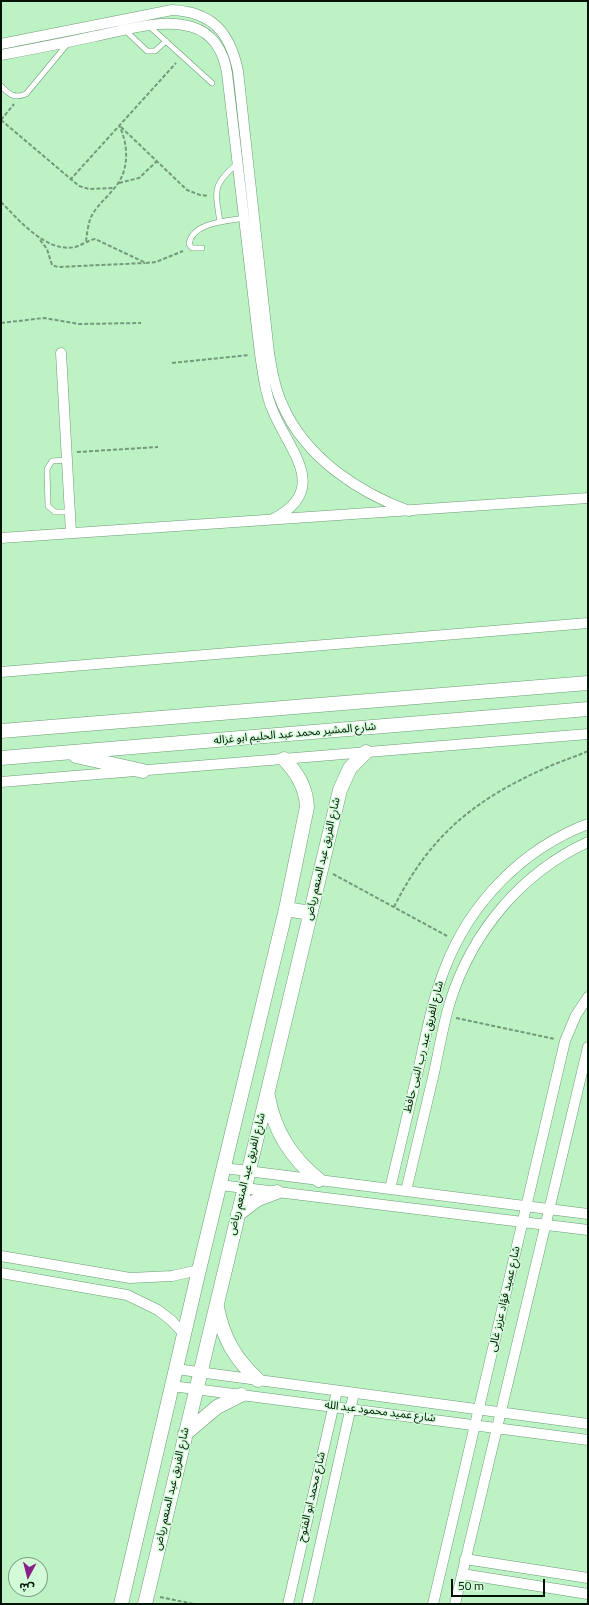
<!DOCTYPE html>
<html>
<head>
<meta charset="utf-8">
<style>
	body { margin:0 }
	#map { position:relative; width:589px; height:1605px; overflow:hidden; background:#bdf2c5; font-family:"Titillium Web","Noto Sans Arabic",sans-serif }
	canvas { display:block }
	.frame { position:absolute; inset:0; border:2px solid #021305; pointer-events:none }
	.north { position:absolute; left:8px; top:1557px; width:40px; height:40px; box-sizing:border-box; background:#d2fcd8; border:1px solid #7f9f84; border-radius:50%; rotate:187deg; font-size:11px; font-weight:700; line-height:16px; text-align:center; color:#021305 }
	.north::after { content:''; display:block; margin:auto; width:14px; height:18px; background:#882086; clip-path:polygon(50% 0,100% 100%,50% 72%,0 100%) }
	.scale { position:absolute; left:451px; top:1579px; width:94px; height:18px; box-sizing:border-box; border:2px solid #021305; border-top:0; padding-left:5px; font-size:12px; line-height:14px; white-space:nowrap; color:#021305; -webkit-text-stroke:3px #d2fcd8; paint-order:stroke }
</style>
</head>
<body>
<div id="map">
<canvas width="589" height="1605"></canvas>
<div class="frame"></div>
<div class="north">ش</div>
<div class="scale">50 m</div>
</div>
<script>
const context = document.querySelector('canvas').getContext('2d');
context.lineJoin = 'round';
function trace(path, color, width, dash) { context.strokeStyle = color; context.lineWidth = width; context.lineCap = dash ? 'butt' : 'round'; context.setLineDash(dash || []); context.stroke(path); }
function label(font, color, halo, rows, align = 'center') {
  context.font = font + ' "Titillium Web","Noto Sans Arabic",sans-serif'; context.lineWidth = 3; context.setLineDash([]); context.textBaseline = 'middle'; context.strokeStyle = halo; context.fillStyle = color; for (const [text, x, y, turn = 0] of rows) {
    context.save(); context.translate(x, y); context.rotate((+turn || 0) * Math.PI / 180); context.textAlign = isNaN(turn) ? turn : align; if (halo) context.strokeText(text, 0, 0); context.fillText(text, 0, 0); context.restore();
  }
}
const path = new Path2D(`
	M 1,120 L 79,186 L 89,189 L 115,188
	M 1,120 L 14,104
	M 121,127 L 187,190 L 200,195 L 208,196
	M 70,180 L 176,63
	M 119,183 L 139,178 L 157,161
	M 1,202 C 19,220 46,253 75,247 C 82,245 89,240 95,239 L 146,263 L 156,262 L 183,251
	M 40,240 L 47,249 L 52,265 L 58,267 L 145,263
	M 86,241 C 87,234 88,224 91,217 C 97,205 108,197 116,186 C 130,169 128,143 119,125
	M 1,323 L 44,318 L 79,324 L 141,323
	M 172,363 L 249,355
	M 77,452 L 158,447
	M 333,874 L 447,936
	M 394,907 C 430,835 475,799 548,767 C 561,761 575,757 588,751
	M 456,1018 L 555,1039
	M 160,1597 L 194,1604`);
const lane = new Path2D(`
	M 149,26 L 212,83
	M 126,31 L 147,51 L 155,51 L 166,41
	M 1,86 C 9,94 14,99 26,94 L 69,42
	M 220,222 C 215,190 212,185 238,163
	M 202,248 L 192,248 L 189,244 C 192,222 228,221 245,218
	M 67,460 L 52,461 L 47,469 L 48,506 L 55,512 L 69,512`);
const street = new Path2D(`
	M 1,44 L 172,10 C 213,12 230,33 238,71 L 269,353 C 272,371 275,389 283,406 C 306,458 358,492 409,511
	M 1,55 C 33,49 65,43 96,36 C 126,30 162,18 192,27 C 213,33 224,52 227,73 L 260,354 C 263,373 265,393 273,411 C 289,451 331,489 273,519
	M 61,353 L 71,533
	M 1,538 L 588,498
	M 1,672 L 588,623
	M 1,782 L 588,734
	M 224,1168 L 588,1214
	M 220,1185 L 588,1230
	M 390,1189 C 400,1146 410,1104 420,1062 C 427,1030 433,998 445,968 C 470,903 522,849 588,824
	M 406,1191 C 415,1152 425,1112 434,1073 C 439,1050 443,1025 450,1002 C 472,932 521,873 588,842
	M 1,1256 L 130,1278 L 172,1276 L 199,1270
	M 1,1273 L 127,1295 L 158,1310 L 172,1321 L 184,1334
	M 176,1369 L 588,1424
	M 172,1386 L 588,1440
	M 465,1559 L 588,1578
	M 462,1574 L 588,1594
	M 288,1604 L 337,1391
	M 307,1604 L 354,1393
	M 433,1604 L 565,1041 L 576,1015 L 588,997
	M 455,1604 L 588,1047`);
const secondary = new Path2D(`
	M 1,731 L 588,683
	M 76,756 L 143,771
	M 1,758 L 588,709
	M 286,909 L 310,913
	M 268,1096 C 274,1131 291,1158 319,1180
	M 238,1214 L 258,1199 L 277,1192
	M 217,1307 C 223,1338 235,1359 258,1380
	M 185,1434 L 217,1407 L 241,1395
	M 121,1604 L 199,1270 L 286,909 L 307,807 C 306,787 297,773 284,759
	M 145,1604 L 340,790 L 350,768 L 366,752`);
const streetNames = [
	["شارع المشير محمد عبد الحليم ابو غزاله",295,734,-5],
	["شارع الفريق عبد المنعم رياض",323,859,-77],
	["شارع الفريق عبد رب النبى حافظ",424,1047,-76],
	["شارع الفريق عبد المنعم رياض",247,1174,-76],
	["شارع عميد فؤاد عزيز غالى",505,1299,-77],
	["شارع عميد محمود عبد الله",380,1412,7],
	["شارع الفريق عبد المنعم رياض",172,1489,-77],
	["شارع محمد ابو الفتوح",312,1497,-77]
];
trace(lane, '#6a9c73', 6);
trace(street, '#6a9c73', 11);
trace(secondary, '#6a9c73', 15);
trace(path, '#739a7a', 2, [4, 2]);
trace(lane, '#fff', 5);
trace(street, '#fff', 10);
trace(secondary, '#fff', 14);
label('11px', '#021305', '#d2fcd8', streetNames);
</script>
</body>
</html>
